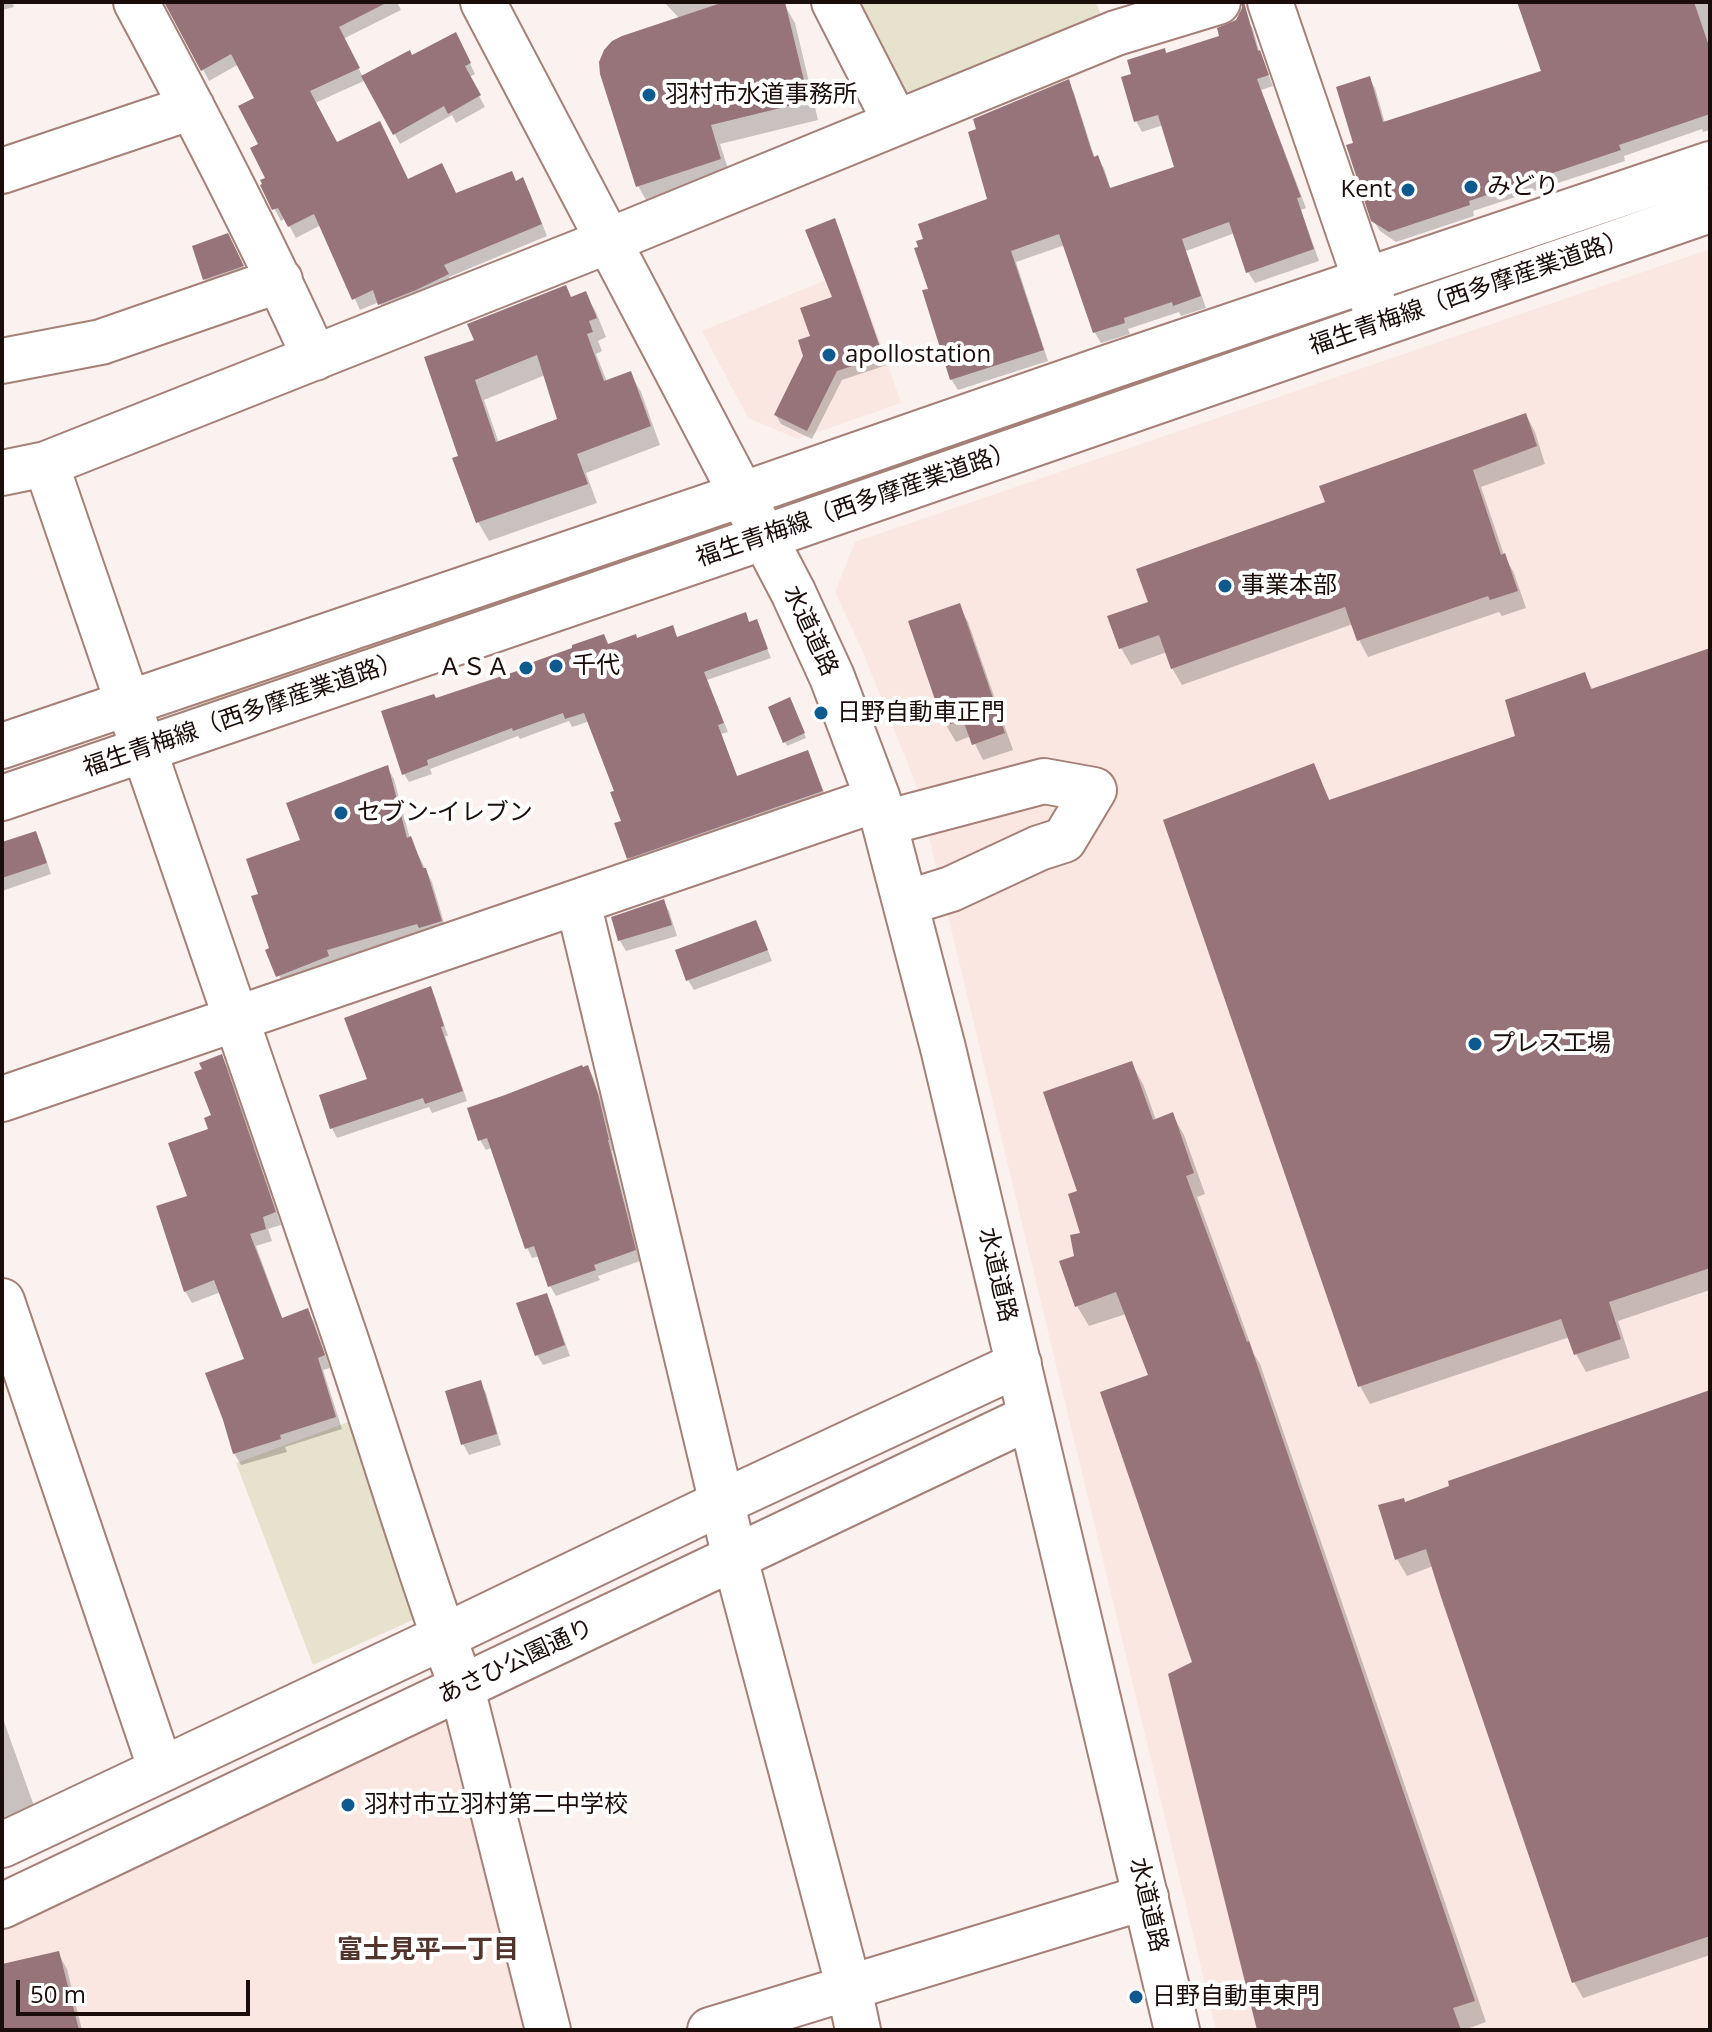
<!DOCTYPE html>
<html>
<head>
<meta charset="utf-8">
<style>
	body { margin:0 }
	#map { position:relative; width:1712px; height:2032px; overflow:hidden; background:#fbf2f0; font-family:"Open Sans",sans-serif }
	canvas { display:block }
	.frame { position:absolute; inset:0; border:4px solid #1b0e0a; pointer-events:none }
	.scale { position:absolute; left:16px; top:1980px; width:234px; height:36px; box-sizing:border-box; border:4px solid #1b0e0a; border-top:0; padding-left:10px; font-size:24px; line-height:28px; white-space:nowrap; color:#1b0e0a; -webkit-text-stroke:6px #fff; paint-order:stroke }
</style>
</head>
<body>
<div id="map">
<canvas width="1712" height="2032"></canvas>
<div class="frame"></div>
<div class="scale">50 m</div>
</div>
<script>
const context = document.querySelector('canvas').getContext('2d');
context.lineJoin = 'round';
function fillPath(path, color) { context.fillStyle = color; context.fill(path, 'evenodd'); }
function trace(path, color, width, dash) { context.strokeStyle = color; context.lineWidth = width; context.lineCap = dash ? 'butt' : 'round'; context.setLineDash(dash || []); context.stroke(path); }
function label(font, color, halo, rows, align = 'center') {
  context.font = font + ' "Open Sans","Noto Sans JP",sans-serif'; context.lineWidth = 8; context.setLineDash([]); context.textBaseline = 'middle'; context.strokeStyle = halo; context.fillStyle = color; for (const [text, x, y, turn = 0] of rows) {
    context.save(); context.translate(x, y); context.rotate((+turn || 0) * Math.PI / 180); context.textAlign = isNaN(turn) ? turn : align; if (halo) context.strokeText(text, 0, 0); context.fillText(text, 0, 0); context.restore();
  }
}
const built = new Path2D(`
	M 1710,249 L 1710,2030 L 1216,2030 L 917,787 L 861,648 L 835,592 L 855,542 Z
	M 855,268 L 901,403 L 798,439 L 748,418 L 702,331 Z
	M 444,1699 L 532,2030 L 2,2030 L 2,1911 Z`);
const green = new Path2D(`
	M 851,2 L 1096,2 L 1100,13 L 1094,24 L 912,99 L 898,95 Z
	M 1311,322 L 1311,325 L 1033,422 L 980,436 L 828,488 L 826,484 Z
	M 677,540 L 679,540 L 680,543 L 202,707 L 196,705 L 195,703 L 436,618 L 527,592 Z
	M 362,1417 L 428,1613 L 313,1665 L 236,1463 Z`);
const shadow = new Path2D(`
	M 2,2 L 12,2 L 14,7 L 2,10 Z
	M 167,2 L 397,2 L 401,10 L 343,39 L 363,77 L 412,58 L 461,45 L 475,74 L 469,77 L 485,107 L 456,123 L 452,115 L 400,144 L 366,80 L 315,103 L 337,145 L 408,181 L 456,195 L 516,183 L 529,191 L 547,236 L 449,277 L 454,287 L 387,316 L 379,302 L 360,310 L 321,225 L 296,238 L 285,218 L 281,221 L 262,186 L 268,178 L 260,145 L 256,99 L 239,64 L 209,81 Z
	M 664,2 L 744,2 L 784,4 L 795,23 L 818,120 L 720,144 L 731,178 L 649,205 L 638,186 L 680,19 Z
	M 1519,2 L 1710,2 L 1710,130 L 1703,132 L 1702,129 L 1624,156 L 1625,161 L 1473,211 L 1474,216 L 1396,242 L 1380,231 L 1373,220 L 1356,144 L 1369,78 L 1375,88 L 1385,123 L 1544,72 Z
	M 1247,19 L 1253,29 L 1260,54 L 1273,86 L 1261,90 L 1306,208 L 1301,210 L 1319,261 L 1255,283 L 1248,272 L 1235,233 L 1186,251 L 1206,308 L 1181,316 L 1179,312 L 1128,329 L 1130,334 L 1101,343 L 1095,333 L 1065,245 L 1016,262 L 1048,361 L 958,390 L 951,379 L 931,290 L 1068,82 L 1074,93 L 1095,159 L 1097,158 L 1104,168 L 1111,190 L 1177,168 L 1163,125 L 1142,132 L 1136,121 L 1166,55 L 1221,37 Z
	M 834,220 L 839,229 L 887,365 L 842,380 L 812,439 L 781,424 L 776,415 L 834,298 Z
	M 233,246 L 248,277 L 211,290 L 205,279 Z
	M 585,293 L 596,312 L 606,337 L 598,341 L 602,351 L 596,354 L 607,382 L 630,373 L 641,392 L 660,445 L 586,473 L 597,503 L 489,541 L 478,522 L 461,457 L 476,341 ZM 545,375 L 560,420 L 499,443 L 484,400 Z
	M 1526,415 L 1535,432 L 1545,464 L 1481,487 L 1504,555 L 1514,573 L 1526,608 L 1502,616 L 1499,612 L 1368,657 L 1359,640 L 1353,624 L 1182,685 L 1172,668 L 1167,652 L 1131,665 L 1121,648 L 1150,603 L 1327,503 Z
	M 959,606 L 968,622 L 1013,750 L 983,760 L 971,736 L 956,742 L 946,725 L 911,622 Z
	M 756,622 L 771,658 L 707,680 L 728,732 L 721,734 L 738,778 L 812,761 L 827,800 L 634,866 L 629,858 L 617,792 L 590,721 L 572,727 L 569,721 L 520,739 L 518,736 L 430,769 L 432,774 L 409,782 L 404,774 L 435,700 L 609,646 L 637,640 L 678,639 Z
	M 1710,650 L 1710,1290 L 1618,1321 L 1630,1358 L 1586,1372 L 1576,1354 L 1570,1337 L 1370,1404 L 1360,1386 L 1313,766 L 1330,801 L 1518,737 L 1584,674 L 1593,690 Z
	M 792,704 L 806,738 L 787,746 L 785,742 Z
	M 387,767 L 394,779 L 410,839 L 432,882 L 447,933 L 425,935 L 332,962 L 334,968 L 285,988 L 268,951 L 272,949 L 261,895 L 302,842 Z
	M 35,833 L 41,844 L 51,874 L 2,891 L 2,844 Z
	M 663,901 L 669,911 L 677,936 L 626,951 L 620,941 L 613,918 Z
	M 761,933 L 772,961 L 694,990 L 688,980 Z
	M 430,988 L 435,997 L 448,1036 L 445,1036 L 467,1101 L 432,1113 L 429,1107 L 337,1138 L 332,1128 L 321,1097 L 369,1080 Z
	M 221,1056 L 228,1068 L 281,1225 L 268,1229 L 272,1241 L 256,1246 L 283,1320 L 307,1310 L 314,1322 L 330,1368 L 323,1370 L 342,1429 L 285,1447 L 287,1452 L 241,1465 L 234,1453 L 246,1360 L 221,1292 L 192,1303 L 185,1291 L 190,1197 L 211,1130 Z
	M 1131,1063 L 1143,1084 L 1156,1120 L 1172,1114 L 1184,1135 L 1205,1194 L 1197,1197 L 1254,1354 L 1260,1364 L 1486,2022 L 1464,2030 L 1259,2030 L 1194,1663 L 1150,1377 L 1126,1314 L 1089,1326 L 1077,1306 L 1077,1257 L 1083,1234 L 1079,1192 Z
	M 587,1067 L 593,1077 L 603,1106 L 614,1150 L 612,1151 L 640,1261 L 598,1276 L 600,1280 L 556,1296 L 550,1286 L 540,1256 L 532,1258 L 527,1248 L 493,1147 L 486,1150 L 480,1140 Z
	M 546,1295 L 552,1306 L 570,1356 L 543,1365 L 537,1355 Z
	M 480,1383 L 486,1393 L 501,1445 L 469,1455 L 463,1444 Z
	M 1710,1393 L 1710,1955 L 1583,1998 L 1574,1982 L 1433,1566 L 1407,1576 L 1397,1559 L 1380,1507 L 1405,1504 Z
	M 2,1716 L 39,1820 L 2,1833 Z
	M 58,1953 L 67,1969 L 82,2030 L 2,2030 L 2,1966 Z`);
const building = new Path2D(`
	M 164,2 L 388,2 L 339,27 L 360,68 L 310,91 L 337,142 L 380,121 L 408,179 L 442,163 L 456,193 L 512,171 L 516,181 L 523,177 L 542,224 L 444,265 L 449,274 L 416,290 L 378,305 L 373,290 L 352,300 L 314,214 L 288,227 L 278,208 L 272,210 L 260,185 L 262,184 L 260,180 L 265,178 L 250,148 L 258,144 L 238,106 L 254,98 L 231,54 L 201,71 Z
	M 724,2 L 785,2 L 809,101 L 711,125 L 721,159 L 636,187 L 600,74 L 599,62 L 604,50 L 612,41 L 622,36 Z
	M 1242,2 L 1244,2 L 1258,51 L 1260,50 L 1269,75 L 1257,79 L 1301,197 L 1297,198 L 1314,249 L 1246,273 L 1229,222 L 1182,239 L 1201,296 L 1173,306 L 1172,302 L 1124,318 L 1125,323 L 1093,333 L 1059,234 L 1011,251 L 1044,350 L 950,380 L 922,290 L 928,289 L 914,248 L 918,247 L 916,241 L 923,239 L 918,224 L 987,199 L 968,132 L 976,129 L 973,119 L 1069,79 L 1091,149 L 1094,157 L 1098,155 L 1110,188 L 1174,167 L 1158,115 L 1134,122 L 1121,77 L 1131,74 L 1127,60 L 1165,48 L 1166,53 L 1219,36 L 1217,28 L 1236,20 L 1242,8 Z
	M 1517,2 L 1694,2 L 1710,49 L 1710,114 L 1619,145 L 1621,150 L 1469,201 L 1470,205 L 1389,232 L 1371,221 L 1346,145 L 1353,143 L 1336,87 L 1370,76 L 1383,122 L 1541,71 Z
	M 456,32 L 471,63 L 465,66 L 481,95 L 448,114 L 444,106 L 393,135 L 361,76 L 410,50 L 412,55 Z
	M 835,218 L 883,356 L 837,371 L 807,431 L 774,415 L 803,356 L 798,340 L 810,336 L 800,308 L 832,297 L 805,230 Z
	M 228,233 L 244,266 L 203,280 L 192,246 Z
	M 566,285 L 571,297 L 586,291 L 597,318 L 589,321 L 593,332 L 587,334 L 604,381 L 631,371 L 651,426 L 577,454 L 588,484 L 476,523 L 452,458 L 458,456 L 424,357 L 474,340 L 467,324 ZM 537,355 L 557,419 L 496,442 L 475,380 Z
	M 1526,413 L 1537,446 L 1473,470 L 1501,555 L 1505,553 L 1518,591 L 1490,600 L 1488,596 L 1357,641 L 1345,607 L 1171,669 L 1159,635 L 1119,649 L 1107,616 L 1148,602 L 1136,569 L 1325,502 L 1319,486 Z
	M 960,603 L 1005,733 L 972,745 L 963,720 L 944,726 L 908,621 Z
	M 746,612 L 749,622 L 757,619 L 768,649 L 704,672 L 724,723 L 718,725 L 737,776 L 808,750 L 823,791 L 627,859 L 614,823 L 621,821 L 610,792 L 614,791 L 584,713 L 565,719 L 563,713 L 513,731 L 512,728 L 427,760 L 428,765 L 402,775 L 381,711 L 434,694 L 436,698 L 520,670 L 519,667 L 572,648 L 572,645 L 604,634 L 608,644 L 636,634 L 637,638 L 673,625 L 677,637 Z
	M 1710,648 L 1710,1268 L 1609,1302 L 1621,1339 L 1574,1355 L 1561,1319 L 1358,1387 L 1163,820 L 1314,763 L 1329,800 L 1515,736 L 1505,700 L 1585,672 L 1591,689 Z
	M 790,697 L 805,733 L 783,743 L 768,707 Z
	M 388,765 L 407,838 L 411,836 L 423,868 L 426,868 L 442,921 L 419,928 L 417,924 L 327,950 L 329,956 L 276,977 L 265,950 L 269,948 L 251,896 L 258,894 L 246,859 L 300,840 L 286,803 Z
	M 36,831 L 47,863 L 2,878 L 2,842 Z
	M 664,899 L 672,925 L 618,941 L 611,917 Z
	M 756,920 L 768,950 L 686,981 L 675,950 Z
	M 431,986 L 444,1026 L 441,1027 L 463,1091 L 425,1104 L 423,1098 L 330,1129 L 319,1095 L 367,1079 L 344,1018 Z
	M 222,1054 L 276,1212 L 263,1217 L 266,1229 L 250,1234 L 282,1318 L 308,1308 L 325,1355 L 318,1358 L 336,1417 L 280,1435 L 281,1439 L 233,1454 L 223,1420 L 205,1373 L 244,1359 L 214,1280 L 184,1292 L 156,1206 L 187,1196 L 168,1143 L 208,1129 L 204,1118 L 211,1115 L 194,1072 L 202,1069 L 199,1063 Z
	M 1132,1061 L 1153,1120 L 1173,1112 L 1194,1173 L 1186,1176 L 1247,1342 L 1249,1341 L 1475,2001 L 1453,2008 L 1461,2030 L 1257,2030 L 1168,1674 L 1192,1662 L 1100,1392 L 1148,1375 L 1116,1292 L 1075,1307 L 1059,1261 L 1074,1256 L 1070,1235 L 1080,1233 L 1068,1194 L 1077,1191 L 1043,1092 Z
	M 582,1065 L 583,1067 L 588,1065 L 598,1094 L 609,1140 L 608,1140 L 636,1250 L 594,1265 L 596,1270 L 548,1287 L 534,1246 L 525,1249 L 487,1138 L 478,1141 L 467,1108 L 505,1095 Z
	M 547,1293 L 565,1345 L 535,1356 L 516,1303 Z
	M 481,1380 L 497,1434 L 461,1445 L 445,1391 Z
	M 1710,1390 L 1710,1936 L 1572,1983 L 1441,1597 L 1426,1549 L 1395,1560 L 1378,1505 L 1404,1498 L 1405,1502 L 1449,1486 L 1448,1481 Z
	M 59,1951 L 79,2030 L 2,2030 L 2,1964 Z`);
const minor = new Path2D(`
	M 136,2 C 199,119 260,237 315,358
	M 483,2 L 793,592 L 832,677 L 878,799 L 943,1048 L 1177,2030
	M 834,2 L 896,123
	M 1270,2 L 1378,317
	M 2,171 L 192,107
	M 2,361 L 101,342 L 280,280
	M 46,464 C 147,754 245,1046 345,1337 C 384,1453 419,1572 462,1688 L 548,2030
	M 2,473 L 46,464 L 608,241 L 1116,33 L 1218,2
	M 885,823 L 1044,781 L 1094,790 L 1064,840 L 1039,848 L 951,889 L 906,903
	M 578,902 L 735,1558 L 849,1988 L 858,2030
	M 2,1099 L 878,799
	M 2,1301 L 161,1770
	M 2,1845 L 443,1637 L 723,1502 L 1019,1364
	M 2,1906 L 1030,1417
	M 710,2030 L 1146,1897`);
const major = new Path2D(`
	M 2,746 L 741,495 L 1112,366 L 1710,164
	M 2,798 L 765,537 L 1710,210`);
const markers = [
	[649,95,8,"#0e598d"],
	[1471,187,8,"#0e598d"],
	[1408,190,8,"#0e598d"],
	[829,355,8,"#0e598d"],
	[1225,586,8,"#0e598d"],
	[556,666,8,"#0e598d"],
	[526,668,8,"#0e598d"],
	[821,713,8,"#0e598d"],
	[341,813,8,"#0e598d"],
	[1475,1044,8,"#0e598d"],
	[348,1805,8,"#0e598d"],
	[1136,1997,8,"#0e598d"]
];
const poiNames = [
	["羽村市水道事務所",665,95],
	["みどり",1487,187],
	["Kent",1392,190,"right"],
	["apollostation",845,355],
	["事業本部",1241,586],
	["千代",572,666],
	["ＡＳＡ",510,668,"right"],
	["日野自動車正門",837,713],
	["セブン-イレブン",357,813],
	["プレス工場",1491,1044],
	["羽村市立羽村第二中学校",364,1805],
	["日野自動車東門",1152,1997]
];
const streetNames = [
	["福生青梅線（西多摩産業道路）",1469,293,-19],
	["福生青梅線（西多摩産業道路）",856,505,-19],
	["水道道路",810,631,65],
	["福生青梅線（西多摩産業道路）",243,715,-19],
	["水道道路",997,1275,77],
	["あさひ公園通り",516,1662,-25],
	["水道道路",1148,1905,77]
];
const neighbourhoodNames = [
	["富士見平一丁目",428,1951]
];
fillPath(built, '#fae7e1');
fillPath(green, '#e7e2cd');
fillPath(shadow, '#0003');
fillPath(building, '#97737a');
trace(minor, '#a48077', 48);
trace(major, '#a48077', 48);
trace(minor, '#fff', 44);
trace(major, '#fff', 44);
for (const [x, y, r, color] of markers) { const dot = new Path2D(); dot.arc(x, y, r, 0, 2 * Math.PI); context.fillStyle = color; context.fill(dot); trace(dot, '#fff', 3); }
label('24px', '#1b0e0a', '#fff', poiNames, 'left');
label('24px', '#1b0e0a', '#fff', streetNames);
label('bold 26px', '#53342d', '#fff', neighbourhoodNames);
</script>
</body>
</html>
